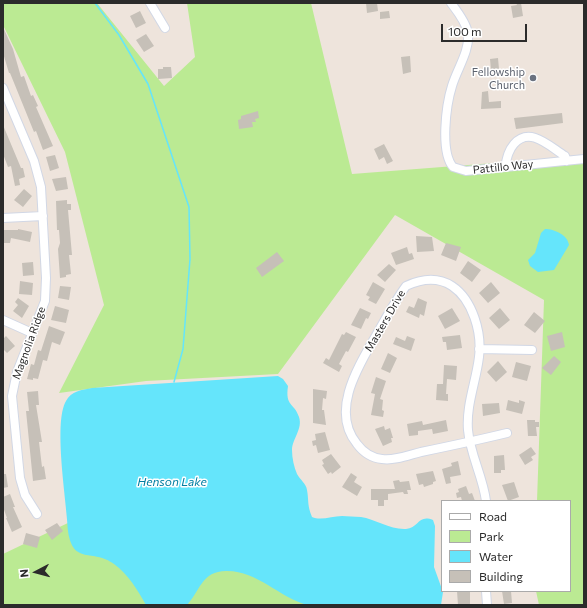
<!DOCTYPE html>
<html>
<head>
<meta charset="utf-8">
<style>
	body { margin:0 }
	#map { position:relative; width:587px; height:608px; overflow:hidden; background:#eee4dc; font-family:Commissioner,sans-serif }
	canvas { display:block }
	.frame { position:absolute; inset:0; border:4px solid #2b2b2b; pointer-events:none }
	.legend { position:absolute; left:441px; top:500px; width:130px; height:92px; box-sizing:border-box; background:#fff; border:1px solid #aaa; margin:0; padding:5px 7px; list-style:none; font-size:12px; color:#2b2b2b }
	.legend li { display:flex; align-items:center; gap:8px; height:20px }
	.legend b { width:20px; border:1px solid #aaa }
	.north { position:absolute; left:16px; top:552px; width:40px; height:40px; -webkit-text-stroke:3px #fff; paint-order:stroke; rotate:264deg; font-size:11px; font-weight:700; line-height:16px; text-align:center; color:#2b2b2b }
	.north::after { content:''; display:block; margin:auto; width:14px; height:18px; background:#2b2b2b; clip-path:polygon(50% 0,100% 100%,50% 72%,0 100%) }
	.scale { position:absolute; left:441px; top:24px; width:86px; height:18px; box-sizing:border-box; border:2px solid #2b2b2b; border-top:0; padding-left:5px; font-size:12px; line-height:14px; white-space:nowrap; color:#2b2b2b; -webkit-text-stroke:3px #fff; paint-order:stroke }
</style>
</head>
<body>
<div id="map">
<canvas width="587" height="608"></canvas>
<div class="frame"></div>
<ul class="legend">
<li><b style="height:5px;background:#fff"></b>Road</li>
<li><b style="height:11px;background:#bbea93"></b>Park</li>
<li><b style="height:11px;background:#65e5fb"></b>Water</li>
<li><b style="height:11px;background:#c6c0b8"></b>Building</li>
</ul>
<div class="north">N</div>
<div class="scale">100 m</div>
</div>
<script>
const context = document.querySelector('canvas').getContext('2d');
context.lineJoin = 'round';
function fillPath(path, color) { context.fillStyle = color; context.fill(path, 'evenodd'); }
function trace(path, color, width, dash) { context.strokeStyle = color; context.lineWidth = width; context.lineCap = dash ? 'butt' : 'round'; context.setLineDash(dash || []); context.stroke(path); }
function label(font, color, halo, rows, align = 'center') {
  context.font = font + ' Commissioner,sans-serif'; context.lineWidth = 3; context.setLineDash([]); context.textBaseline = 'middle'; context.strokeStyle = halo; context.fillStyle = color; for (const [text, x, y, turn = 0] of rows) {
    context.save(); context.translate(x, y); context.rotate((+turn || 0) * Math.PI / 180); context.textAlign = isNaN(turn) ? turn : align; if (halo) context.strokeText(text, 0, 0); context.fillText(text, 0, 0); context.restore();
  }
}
const green = new Path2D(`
	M 3,3 L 97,3 L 164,86 L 195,57 L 187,3 L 311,3 L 352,174 L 584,156 L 584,605 L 539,605 L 536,591 L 570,591 L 570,501 L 537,501 L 544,300 L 395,215 L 278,374 L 146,381 L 59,393 L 104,305 L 65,152 L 3,25 Z
	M 70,522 L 127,568 L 153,605 L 3,605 L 3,554 Z
	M 229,558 L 332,605 L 184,605 L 208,570 Z`);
const water = new Path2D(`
	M 545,229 C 554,229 568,235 569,245 L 554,270 L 538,272 L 530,266 L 528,260 L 535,253 L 541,233 Z
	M 278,376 L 283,379 L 288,386 C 285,407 294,402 299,417 C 303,429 292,439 292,450 C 292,458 294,467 297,474 C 300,480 306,483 307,490 C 309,501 307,505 312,517 C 321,521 332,516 342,516 C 348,516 354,517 361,517 C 375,519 391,530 406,529 C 419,528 418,514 433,520 L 435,526 L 434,567 L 443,592 L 441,605 C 409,605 376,605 343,605 C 332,605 317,608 307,605 C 279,597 256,570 226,571 C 202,571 200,591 187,605 L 146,605 C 137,589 128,574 114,564 C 93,548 73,566 68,531 C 67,503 53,423 66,401 C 71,391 82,390 92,388 Z`);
const stream = new Path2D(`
	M 95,3 L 119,35 L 148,84 L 189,207 L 190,259 L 183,349 L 174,382`);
const building = new Path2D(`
	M 366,3 L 377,3 L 378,11 L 367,13 Z
	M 516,3 L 521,3 L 523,16 L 513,18 L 511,6 L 517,5 Z
	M 140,11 L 146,23 L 136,28 L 130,16 Z
	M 389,11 L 390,18 L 380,19 L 380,12 Z
	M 3,27 L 13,49 L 21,77 L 24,76 L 31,96 L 33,95 L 38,106 L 36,107 L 53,146 L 43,150 L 36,131 L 34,132 L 10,73 L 9,73 L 3,53 Z
	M 146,34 L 154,46 L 144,52 L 136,40 Z
	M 410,56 L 411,72 L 403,74 L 401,57 Z
	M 498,58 L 499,69 L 491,70 L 490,59 Z
	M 163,67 L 171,67 L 172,78 L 158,79 L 158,69 L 163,69 Z
	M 488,91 L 489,102 L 501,101 L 501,108 L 481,109 L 482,92 Z
	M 258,111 L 259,118 L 255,119 L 256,122 L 252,122 L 253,127 L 239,129 L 238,120 L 241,119 L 241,116 Z
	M 562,113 L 563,123 L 516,129 L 514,118 Z
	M 3,125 L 21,168 L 23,168 L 25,177 L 19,179 L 20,185 L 15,186 L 11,166 L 8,167 L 3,154 Z
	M 384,144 L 393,161 L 387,164 L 384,157 L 379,160 L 374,149 Z
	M 55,155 L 59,168 L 50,171 L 46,157 Z
	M 66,177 L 68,189 L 56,191 L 52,179 Z
	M 24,189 L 32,196 L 23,207 L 14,200 Z
	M 67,200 L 67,204 L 71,204 L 71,210 L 68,210 L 72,255 L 69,255 L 71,274 L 66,275 L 66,277 L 60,278 L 58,249 L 60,243 L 59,230 L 57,230 L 56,201 Z
	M 18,229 L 32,232 L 30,242 L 11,238 L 10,243 L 3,243 L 3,230 L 18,230 Z
	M 416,236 L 432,237 L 434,251 L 417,252 Z
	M 446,243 L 461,247 L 456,261 L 441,255 Z
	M 407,247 L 409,254 L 412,253 L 414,259 L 396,265 L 391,253 Z
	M 277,252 L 284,261 L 262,277 L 256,268 Z
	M 468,261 L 481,270 L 472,282 L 460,273 Z
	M 33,262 L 34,275 L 23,276 L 22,263 Z
	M 389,264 L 396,270 L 385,282 L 377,275 Z
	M 20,281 L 33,283 L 32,295 L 19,294 Z
	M 373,282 L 385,289 L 376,304 L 368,300 L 370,297 L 366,295 Z
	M 491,282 L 500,293 L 488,303 L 479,293 Z
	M 60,286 L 71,287 L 69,300 L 58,298 Z
	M 18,298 L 29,306 L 22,318 L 13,311 L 18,305 L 15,302 Z
	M 418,298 L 427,302 L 424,316 L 420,314 L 419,318 L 406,312 L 409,306 L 414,308 Z
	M 55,306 L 69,310 L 66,323 L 51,320 Z
	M 360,308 L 371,313 L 368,319 L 366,318 L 361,329 L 351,325 Z
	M 452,308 L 460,321 L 445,329 L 438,316 Z
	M 500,308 L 510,320 L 499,329 L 489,318 Z
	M 534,312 L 545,321 L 535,333 L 524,325 Z
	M 49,326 L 65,332 L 60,345 L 52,342 L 47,361 L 43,360 L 38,379 L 33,378 L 33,380 L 27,379 L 31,364 L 34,365 L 38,350 L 41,351 Z
	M 346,332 L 356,337 L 348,352 L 346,351 L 339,364 L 342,366 L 339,372 L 323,363 L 326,358 L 329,360 L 342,334 L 344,335 Z
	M 562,332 L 565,347 L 551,351 L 547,336 Z
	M 460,335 L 462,348 L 447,350 L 446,342 L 443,342 L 442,337 Z
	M 6,336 L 15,346 L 7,353 L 3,349 L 3,339 Z
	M 407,336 L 415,339 L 411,351 L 393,344 L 396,337 L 405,341 Z
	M 388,353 L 397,358 L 390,373 L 381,369 Z
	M 554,356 L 561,362 L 551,375 L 542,368 Z
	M 498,361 L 507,372 L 496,382 L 487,372 Z
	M 516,362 L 531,366 L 527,381 L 512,377 Z
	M 444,365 L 457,366 L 456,380 L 447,379 L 446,394 L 448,394 L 448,401 L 436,400 L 437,384 L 443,384 Z
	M 376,377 L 386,381 L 380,399 L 383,400 L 382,410 L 384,411 L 383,417 L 371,415 L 375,394 L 371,393 Z
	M 313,389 L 327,391 L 326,399 L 323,398 L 322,410 L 324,410 L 326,425 L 313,423 Z
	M 38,391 L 39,405 L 36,405 L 42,442 L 39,442 L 42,467 L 44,466 L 46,479 L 33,481 L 26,411 L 29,411 L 27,392 Z
	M 508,400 L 519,403 L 519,400 L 525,402 L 522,414 L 506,410 Z
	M 499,403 L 500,413 L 483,416 L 482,404 Z
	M 446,420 L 448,431 L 433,434 L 432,429 L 418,431 L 418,435 L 409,436 L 407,424 L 422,421 L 423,425 Z
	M 527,420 L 535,420 L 535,422 L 539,422 L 539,427 L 536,427 L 537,436 L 528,436 Z
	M 384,426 L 385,430 L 390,428 L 393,438 L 391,438 L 392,442 L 383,446 L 375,429 Z
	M 325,432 L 330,450 L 318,453 L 316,445 L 313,446 L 312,441 L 316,440 L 315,434 Z
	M 531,447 L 536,454 L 531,457 L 533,460 L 525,465 L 519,455 Z
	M 331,454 L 341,467 L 332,474 L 331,472 L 328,474 L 322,465 L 324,464 L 322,460 Z
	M 504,455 L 505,470 L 501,470 L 501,473 L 494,473 L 494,456 Z
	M 458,461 L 461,475 L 450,477 L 451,483 L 446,484 L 442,469 L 452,466 L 451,463 Z
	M 433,471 L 436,481 L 433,482 L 433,484 L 424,487 L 423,484 L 419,485 L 416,474 Z
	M 351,473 L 357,477 L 354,482 L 362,487 L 357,496 L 342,487 Z
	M 3,474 L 6,474 L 8,487 L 3,488 Z
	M 399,480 L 400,482 L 409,481 L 411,490 L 407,490 L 408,494 L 404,494 L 403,492 L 388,494 L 388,500 L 384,500 L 384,506 L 378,506 L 378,500 L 371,500 L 371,489 L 395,489 L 393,481 Z
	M 514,482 L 519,497 L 508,501 L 502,485 Z
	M 466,486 L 469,494 L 472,493 L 475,501 L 462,501 L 461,497 L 457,498 L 456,493 L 459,492 L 458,489 Z
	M 10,494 L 15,507 L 13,507 L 22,527 L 12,532 L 6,518 L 7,518 L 3,507 L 3,497 Z
	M 57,523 L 63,531 L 52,540 L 45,530 Z
	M 26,533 L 40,537 L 37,548 L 23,544 Z
	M 457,591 L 470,591 L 470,605 L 458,605 Z
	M 502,591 L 511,591 L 512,603 L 504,604 Z`);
const minor = new Path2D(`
	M 150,3 L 165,28
	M 451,3 C 457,11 466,22 468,33 C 470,51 457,69 452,86 C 446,105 440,152 453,167 L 466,171 L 584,159
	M 3,88 L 34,161 L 41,187 L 46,278 L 45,301 L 17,372 L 12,396 L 20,478 L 25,495 L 37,514
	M 505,167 C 507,158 508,151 514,144 C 530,126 549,146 565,156 L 567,161
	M 3,218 L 43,216
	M 3,320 L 32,333
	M 479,349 L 532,350
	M 486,501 C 483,477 470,454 468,430 C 466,405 476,382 479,357 C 482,333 473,300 452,286 C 438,277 421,279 406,286 C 395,301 387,316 378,332 C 360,364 329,410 357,444 C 363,452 372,458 382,459 C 394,461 409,455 421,452 C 450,446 478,440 507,433
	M 486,591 L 487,605`);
const markers = [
	[533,78,4,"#6b7280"]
];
const worshipNames = [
	["Fellowship",525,72],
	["Church",525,85]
];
const streetNames = [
	["Pattillo Way",503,167,-6],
	["Masters Drive",385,321,-60],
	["Magnolia Ridge",29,343,-70]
];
const waterNames = [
	["Henson Lake",172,482]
];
fillPath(green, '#bbea93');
fillPath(water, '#65e5fb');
trace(stream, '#65e5fb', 1.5);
fillPath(building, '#c6c0b8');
trace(minor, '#d1d7e5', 10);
trace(minor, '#fff', 8);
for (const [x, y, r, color] of markers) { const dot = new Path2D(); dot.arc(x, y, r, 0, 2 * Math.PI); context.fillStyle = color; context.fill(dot); trace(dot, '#fff', 1.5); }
label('11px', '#5b616d', '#fff', worshipNames, 'right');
label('11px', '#2b2b2b', '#fff', streetNames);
label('italic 12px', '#017ea2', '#fff', waterNames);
</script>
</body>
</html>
